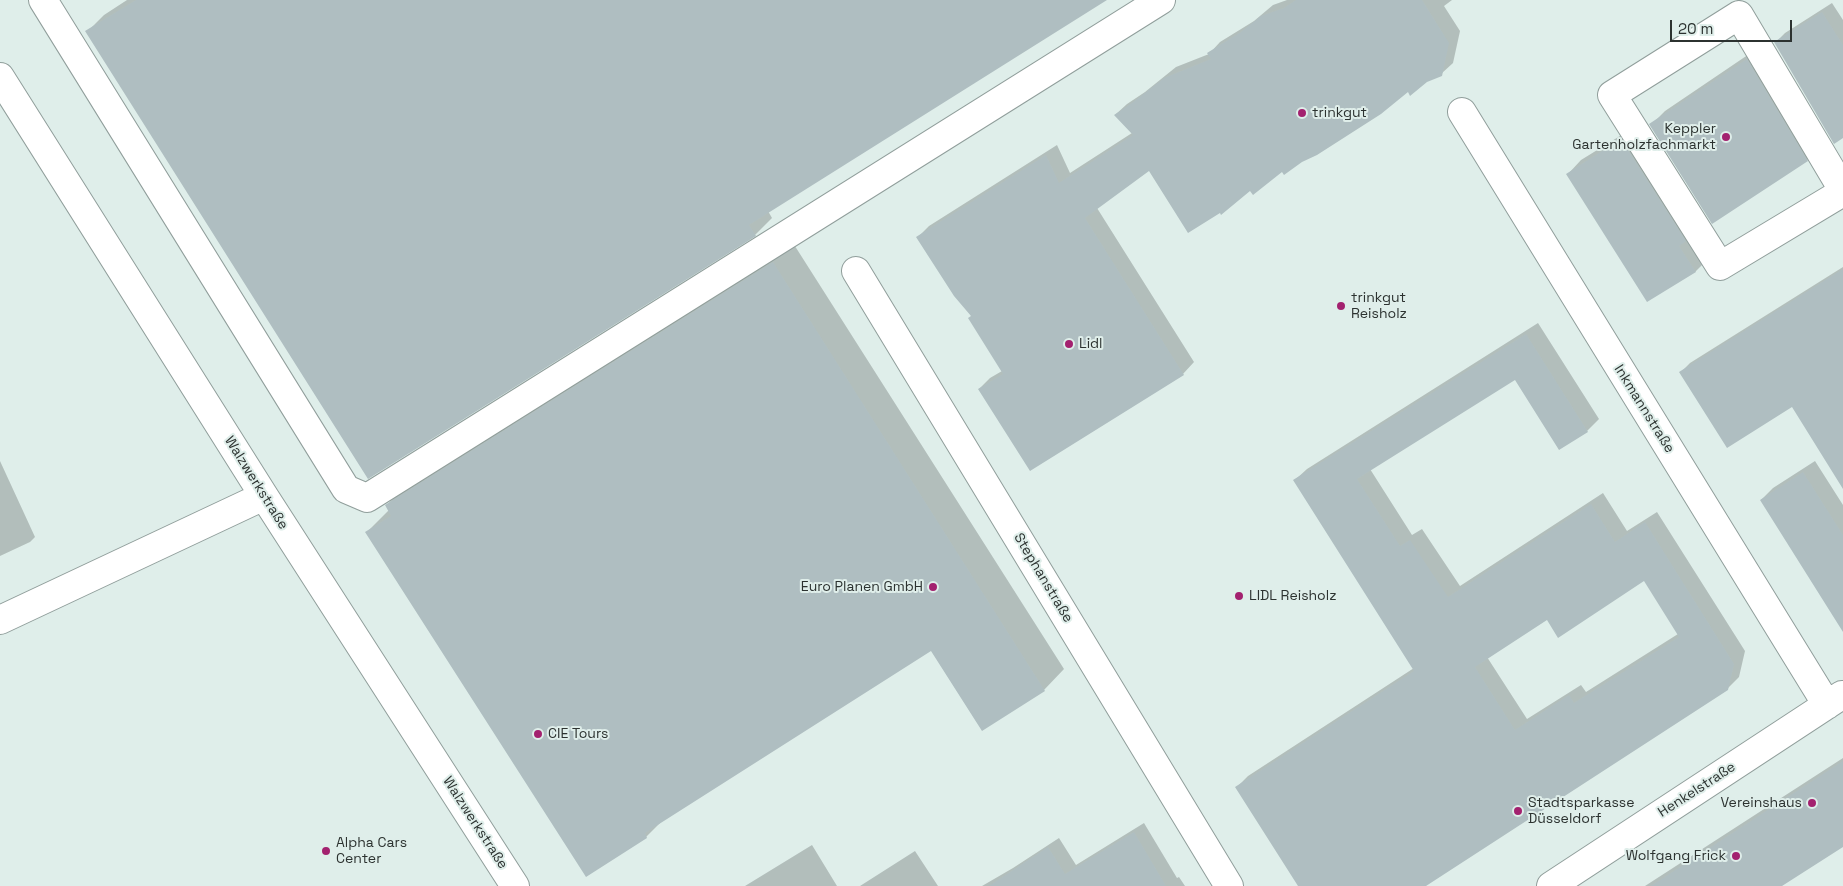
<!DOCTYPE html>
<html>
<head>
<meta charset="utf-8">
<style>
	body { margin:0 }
	#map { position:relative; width:1843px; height:886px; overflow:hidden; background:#dfeeea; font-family:"Space Grotesk",sans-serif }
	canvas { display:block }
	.scale { position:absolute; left:1670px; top:20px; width:122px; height:22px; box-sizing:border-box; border:2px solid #2c3230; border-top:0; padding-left:6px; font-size:15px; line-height:18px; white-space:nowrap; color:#2c3230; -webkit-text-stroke:4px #dfeeea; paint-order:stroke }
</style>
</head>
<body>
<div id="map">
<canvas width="1843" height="886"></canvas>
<div class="scale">20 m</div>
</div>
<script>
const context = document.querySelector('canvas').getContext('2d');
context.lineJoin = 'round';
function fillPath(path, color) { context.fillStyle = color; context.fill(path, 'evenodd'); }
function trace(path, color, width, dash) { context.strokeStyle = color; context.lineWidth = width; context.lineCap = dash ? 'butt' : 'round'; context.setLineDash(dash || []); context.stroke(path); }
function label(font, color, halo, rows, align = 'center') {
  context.font = font + ' "Space Grotesk",sans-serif'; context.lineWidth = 4; context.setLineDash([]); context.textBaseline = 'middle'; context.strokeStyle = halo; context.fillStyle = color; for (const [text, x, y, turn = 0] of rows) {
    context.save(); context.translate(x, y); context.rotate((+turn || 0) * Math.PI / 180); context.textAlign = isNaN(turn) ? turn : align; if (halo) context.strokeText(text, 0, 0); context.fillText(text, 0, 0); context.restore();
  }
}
const shadow = new Path2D(`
	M 127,0 L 1105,0 L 768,211 L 772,218 L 755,235 L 87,32 L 104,15 Z
	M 1287,0 L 1452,0 L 1444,6 L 1460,31 L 1453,63 L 1441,74 L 1408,91 L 1251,190 L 1150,169 L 1097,208 L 1194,362 L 1183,374 L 979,389 L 990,378 L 1002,371 L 973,316 L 918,237 L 929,226 L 1057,145 L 1070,173 L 1132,133 L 1115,115 L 1127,104 L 1145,92 L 1176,67 L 1209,54 L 1220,42 L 1254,21 L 1273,5 Z
	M 1832,3 L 1843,20 L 1843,136 L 1775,43 L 1785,33 Z
	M 1761,46 L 1821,146 L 1807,160 L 1651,125 L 1665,111 Z
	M 1628,131 L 1709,258 L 1695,272 L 1568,174 L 1581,160 Z
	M 793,243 L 1064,669 L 1044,690 L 982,730 L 931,650 L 665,818 L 646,837 L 367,532 L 389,510 L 386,506 L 406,485 Z
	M 1843,267 L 1843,455 L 1792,405 L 1681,372 L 1690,363 Z
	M 1538,323 L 1599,419 L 1587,431 L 1515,378 L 1370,469 L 1412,535 L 1422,529 L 1460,586 L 1603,493 L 1627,531 L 1657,512 L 1745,651 L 1739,677 L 1727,689 L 1424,886 L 1300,886 L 1237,787 L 1248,776 L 1414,668 L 1295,480 L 1307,469 ZM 1644,579 L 1678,634 L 1586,692 L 1581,685 L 1527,719 L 1487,657 L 1548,618 Z
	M 0,461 L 35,537 L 30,542 L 0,556 Z
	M 1815,461 L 1843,505 L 1843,609 L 1761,500 L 1773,488 Z
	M 1843,758 L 1843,846 L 1780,886 L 1645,886 Z
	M 1144,823 L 1177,878 L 1179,877 L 1185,886 L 982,886 L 1013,868 L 1059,838 L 1076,865 Z
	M 812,845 L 837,886 L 745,886 Z
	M 915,851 L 938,886 L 860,886 Z`);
const building = new Path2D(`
	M 136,0 L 1107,0 L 749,225 L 756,236 L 368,479 L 85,31 Z
	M 1296,0 L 1422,0 L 1449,43 L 1442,76 L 1427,82 L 1410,96 L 1408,92 L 1381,114 L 1317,155 L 1302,162 L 1284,175 L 1282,172 L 1253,195 L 1250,191 L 1221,215 L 1220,213 L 1188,233 L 1149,171 L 1085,218 L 1184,375 L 1030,471 L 978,389 L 1003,374 L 968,318 L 971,316 L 954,296 L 916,237 L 1046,155 L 1059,183 L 1133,135 L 1114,115 L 1132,103 L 1164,78 L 1211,59 L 1207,53 L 1241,32 L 1261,16 L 1284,8 Z
	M 1822,12 L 1843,45 L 1843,138 L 1834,144 L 1774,42 Z
	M 1747,59 L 1808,161 L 1712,224 L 1649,124 Z
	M 1623,142 L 1686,241 L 1679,246 L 1696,272 L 1647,302 L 1566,174 L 1613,144 L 1616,147 Z
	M 773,262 L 1045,691 L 982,731 L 931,651 L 645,833 L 647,838 L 586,877 L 365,532 L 391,516 L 385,505 Z
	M 1843,269 L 1843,489 L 1792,407 L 1727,448 L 1679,372 Z
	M 1526,334 L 1588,432 L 1559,450 L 1515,380 L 1357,479 L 1400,546 L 1410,540 L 1448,597 L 1591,504 L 1615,542 L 1645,522 L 1734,664 L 1728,690 L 1426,886 L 1298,886 L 1235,787 L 1414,671 L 1293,480 ZM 1644,581 L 1679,637 L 1574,703 L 1569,695 L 1515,730 L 1475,667 L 1547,620 L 1558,638 Z
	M 1803,472 L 1843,535 L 1843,632 L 1760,500 Z
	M 1843,761 L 1843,847 L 1782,886 L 1651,886 Z
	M 1134,832 L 1166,886 L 989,886 L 1048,847 L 1065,874 Z`);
const minor = new Path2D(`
	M 43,0 L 346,489 L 367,498 L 1161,0
	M 0,77 L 264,496 L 515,886
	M 1462,112 L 1827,705
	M 1843,190 L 1739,15 L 1612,95 L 1720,266 L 1843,192
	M 856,271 L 1229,886
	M 0,620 L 264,496
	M 1551,886 L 1842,695`);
const markers = [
	[1302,113,5,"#a3216f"],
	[1726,137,5,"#a3216f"],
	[1341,306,5,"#a3216f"],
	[1069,344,5,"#a3216f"],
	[933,587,5,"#a3216f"],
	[1239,596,5,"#a3216f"],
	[538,734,5,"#a3216f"],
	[1812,803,5,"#a3216f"],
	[1518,811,5,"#a3216f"],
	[326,851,5,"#a3216f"],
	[1736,856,5,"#a3216f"]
];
const poiNames = [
	["trinkgut",1312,113],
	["Keppler",1716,129,"right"],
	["Gartenholzfachmarkt",1716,145,"right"],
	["trinkgut",1351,298],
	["Reisholz",1351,314],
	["Lidl",1079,344],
	["Euro Planen GmbH",923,587,"right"],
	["LIDL Reisholz",1249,596],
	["CIE Tours",548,734],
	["Stadtsparkasse",1528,803],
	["Düsseldorf",1528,819],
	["Vereinshaus",1802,803,"right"],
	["Alpha Cars",336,843],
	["Center",336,859],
	["Wolfgang Frick",1726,856,"right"]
];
const streetNames = [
	["Inkmannstraße",1644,409,58],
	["Walzwerkstraße",256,483,58],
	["Stephanstraße",1043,578,59],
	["Henkelstraße",1697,790,-33],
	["Walzwerkstraße",475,823,57]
];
fillPath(shadow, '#0003');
fillPath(building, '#afbec1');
trace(minor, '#909e9b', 30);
trace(minor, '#fff', 28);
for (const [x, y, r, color] of markers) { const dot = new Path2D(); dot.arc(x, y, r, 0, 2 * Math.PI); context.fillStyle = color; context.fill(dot); trace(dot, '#dfeeea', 2); }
label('14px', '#2c3230', '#dfeeea', poiNames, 'left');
label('14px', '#2c3230', '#dfeeea', streetNames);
</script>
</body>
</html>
